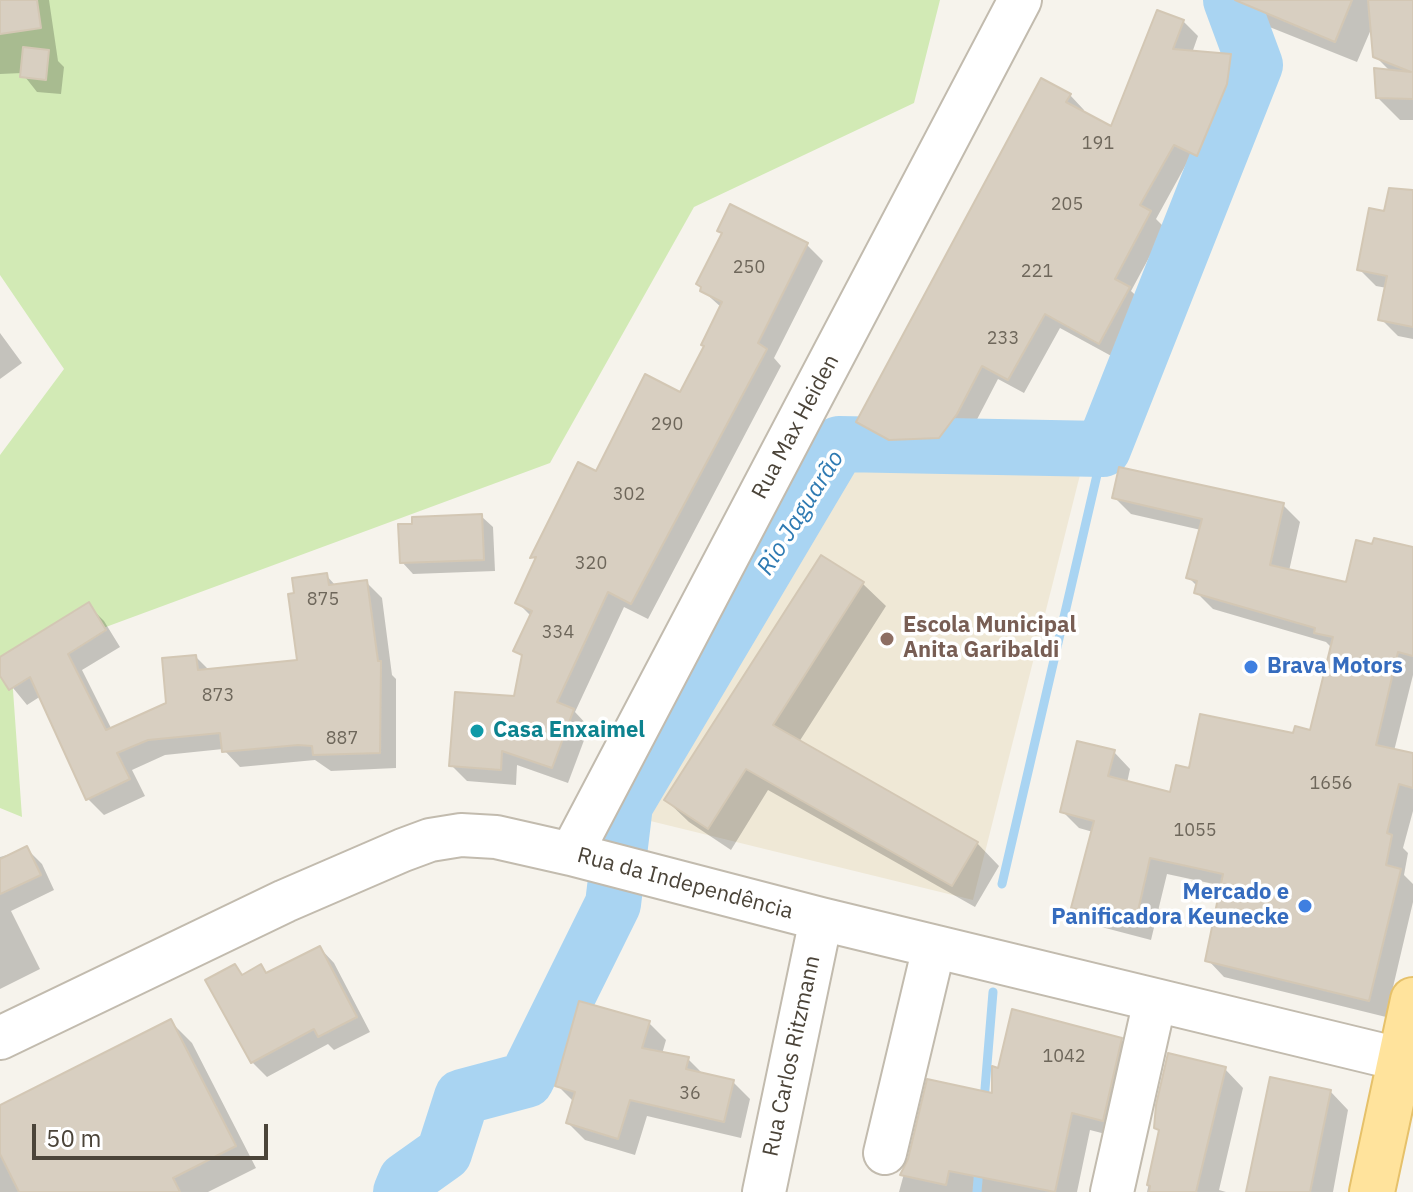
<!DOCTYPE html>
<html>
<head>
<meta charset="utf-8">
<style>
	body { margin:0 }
	#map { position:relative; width:1413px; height:1192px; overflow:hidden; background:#f6f3ec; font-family:"IBM Plex Sans",sans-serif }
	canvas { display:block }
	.scale { position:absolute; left:32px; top:1124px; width:236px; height:36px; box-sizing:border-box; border:4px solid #4b4439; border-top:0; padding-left:10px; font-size:24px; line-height:28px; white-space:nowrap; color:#4b4439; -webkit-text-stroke:6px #fff; paint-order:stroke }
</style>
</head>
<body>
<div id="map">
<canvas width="1413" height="1192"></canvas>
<div class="scale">50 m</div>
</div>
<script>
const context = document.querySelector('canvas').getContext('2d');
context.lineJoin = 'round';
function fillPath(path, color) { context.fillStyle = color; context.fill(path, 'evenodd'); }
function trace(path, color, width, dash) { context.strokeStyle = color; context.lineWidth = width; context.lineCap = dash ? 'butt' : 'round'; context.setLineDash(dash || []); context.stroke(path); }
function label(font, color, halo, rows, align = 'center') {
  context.font = font + ' "IBM Plex Sans",sans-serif'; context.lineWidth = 7; context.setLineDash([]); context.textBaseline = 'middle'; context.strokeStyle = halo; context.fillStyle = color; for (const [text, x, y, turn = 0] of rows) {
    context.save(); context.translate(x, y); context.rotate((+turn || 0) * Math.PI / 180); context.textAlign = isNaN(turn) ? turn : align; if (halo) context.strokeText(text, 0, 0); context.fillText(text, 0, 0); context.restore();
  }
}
const education = new Path2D(`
	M 845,459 L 1083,463 L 973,900 L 630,816 Z`);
const green = new Path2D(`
	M 0,0 L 940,0 L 914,103 L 694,207 L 550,463 L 11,662 L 22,817 L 0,808 L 0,455 L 64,369 L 0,275 Z`);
const shadow = new Path2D(`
	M 0,0 L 49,0 L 58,61 L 64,67 L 61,94 L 37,92 L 22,73 L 0,74 Z
	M 1247,0 L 1413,0 L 1413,120 L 1400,120 L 1378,98 L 1391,72 L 1375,56 L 1372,27 L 1357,62 L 1267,26 L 1245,4 Z
	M 1183,21 L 1198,36 L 1192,53 L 1230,56 L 1245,71 L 1242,100 L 1212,169 L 1189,159 L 1156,219 L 1165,228 L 1131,291 L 1144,303 L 1115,358 L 1060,328 L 1024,393 L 998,379 L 972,429 L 954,453 L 906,454 L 874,437 L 859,422 L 1070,95 L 1084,110 L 1083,113 L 1112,128 Z
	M 1413,192 L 1413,339 L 1398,336 L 1381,319 L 1387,288 L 1376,286 L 1359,269 L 1386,214 Z
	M 807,245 L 823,261 L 774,358 L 781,366 L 648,619 L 624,607 L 575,712 L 589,727 L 568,783 L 517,765 L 516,785 L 467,781 L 451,765 L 516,698 L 524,658 L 516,651 L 532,617 L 517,602 L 537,561 L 533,557 L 597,474 L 681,395 L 722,308 L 702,290 Z
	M 0,333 L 22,363 L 0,379 Z
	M 1114,497 L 1283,505 L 1300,522 L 1289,571 L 1348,584 L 1413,549 L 1413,675 L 1394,751 L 1413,755 L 1413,811 L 1403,848 L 1408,853 L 1404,875 L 1413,884 L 1413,902 L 1386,1017 L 1224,977 L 1208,960 L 1223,886 L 1167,874 L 1151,940 L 1090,924 L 1073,908 L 1093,832 L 1079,828 L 1062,811 L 1114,752 L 1130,769 L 1127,783 L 1171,795 L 1190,770 L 1312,732 L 1332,648 L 1326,642 L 1213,609 L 1196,592 L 1197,586 L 1189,578 L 1201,530 L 1131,514 Z
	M 481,516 L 493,527 L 495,571 L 413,574 L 402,562 Z
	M 822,557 L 863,584 L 886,606 L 799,742 L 977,843 L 999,866 L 975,907 L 768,790 L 731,850 L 689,822 L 666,800 Z
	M 326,575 L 336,586 L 366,582 L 382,598 L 392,675 L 396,679 L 396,768 L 331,771 L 315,760 L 240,767 L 223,749 L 165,755 L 132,770 L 145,796 L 104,815 L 88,799 L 41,696 L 27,705 L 0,672 L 0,660 L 88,605 L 104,621 L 120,647 L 82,670 L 112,730 L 168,705 L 196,657 L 210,671 L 299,662 Z
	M 27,849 L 42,864 L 54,890 L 11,911 L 40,969 L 0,989 L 0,857 Z
	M 320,948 L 334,963 L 370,1032 L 334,1050 L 328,1044 L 267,1077 L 252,1062 L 208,981 L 235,966 L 244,976 L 261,967 L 268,974 Z
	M 171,1022 L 192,1043 L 256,1168 L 208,1192 L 0,1192 L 0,1107 Z
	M 649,1023 L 666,1040 L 662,1054 L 688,1059 L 704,1075 L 733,1082 L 750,1099 L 741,1138 L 647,1116 L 635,1155 L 585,1140 L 568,1123 L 574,1102 L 557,1085 Z
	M 1121,1040 L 1139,1058 L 1121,1138 L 1090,1130 L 1077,1192 L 899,1192 L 929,1082 L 994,1095 L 1000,1070 Z
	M 1225,1069 L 1243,1088 L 1219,1190 L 1226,1192 L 1147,1192 L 1160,1132 L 1156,1128 Z
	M 1330,1091 L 1348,1110 L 1333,1192 L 1248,1192 Z`);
const stream = new Path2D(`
	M 1002,884 L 1103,449
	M 984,1101 L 993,992
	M 977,1192 L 979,1167`);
const river = new Path2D(`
	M 401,1192 L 406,1180 L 444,1153 L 462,1097 L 526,1080 L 613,904 L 625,805 L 839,444 L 1103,449 L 1255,65 L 1231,0`);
const building = new Path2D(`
	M 0,0 L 37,0 L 41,28 L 0,34 Z
	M 1235,0 L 1352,0 L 1335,42 Z
	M 1368,0 L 1413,0 L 1413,99 L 1376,98 L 1374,68 L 1411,72 L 1373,57 Z
	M 1157,10 L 1184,20 L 1173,49 L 1231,54 L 1227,84 L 1197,156 L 1174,145 L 1140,205 L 1151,211 L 1115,279 L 1130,287 L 1099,344 L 1045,314 L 1008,380 L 982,366 L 957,414 L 939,438 L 889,440 L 856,422 L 1041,78 L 1071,94 L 1066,102 L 1111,126 Z
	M 23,47 L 49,50 L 46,80 L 20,77 Z
	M 1389,188 L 1413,190 L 1413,327 L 1378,320 L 1387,276 L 1357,270 L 1369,208 L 1384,211 Z
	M 730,204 L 808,243 L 758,343 L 767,349 L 631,604 L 608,592 L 557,702 L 574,709 L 552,768 L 502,751 L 501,770 L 449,766 L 455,692 L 514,696 L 522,655 L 513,651 L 532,611 L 515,603 L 536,557 L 530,558 L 578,462 L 596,471 L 645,374 L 680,392 L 704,346 L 701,345 L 722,302 L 700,291 L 701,287 L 696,284 L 722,233 L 717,231 Z
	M 1119,467 L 1284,503 L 1270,565 L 1346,582 L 1356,540 L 1372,544 L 1374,538 L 1413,547 L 1413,656 L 1398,652 L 1376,745 L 1413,753 L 1413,788 L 1399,784 L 1387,833 L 1392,835 L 1386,865 L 1401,869 L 1369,1001 L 1205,961 L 1223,874 L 1150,858 L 1135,924 L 1071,908 L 1094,821 L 1060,812 L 1077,741 L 1115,750 L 1108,776 L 1170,792 L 1176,765 L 1189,768 L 1200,714 L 1293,733 L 1295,726 L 1310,730 L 1333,637 L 1314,633 L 1315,628 L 1194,593 L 1197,581 L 1186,578 L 1202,519 L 1112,498 Z
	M 482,514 L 484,560 L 400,563 L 398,524 L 412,524 L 412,517 Z
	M 821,555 L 864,582 L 773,725 L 978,842 L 952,886 L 746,769 L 708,829 L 664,800 Z
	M 327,573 L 329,585 L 367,580 L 378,661 L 381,661 L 380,753 L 313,755 L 312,746 L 298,745 L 222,752 L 220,733 L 148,740 L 117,753 L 130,779 L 86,800 L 30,677 L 9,690 L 0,676 L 0,657 L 89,602 L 106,630 L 68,654 L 106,730 L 166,703 L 162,658 L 196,655 L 198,670 L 297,660 L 288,594 L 294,593 L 292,578 Z
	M 27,846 L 41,875 L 0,894 L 0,859 Z
	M 320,946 L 357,1017 L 318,1037 L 314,1029 L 251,1063 L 205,980 L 235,964 L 242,975 L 261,964 L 266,973 Z
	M 579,1001 L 650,1021 L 642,1048 L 689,1057 L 686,1069 L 734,1080 L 724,1122 L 630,1100 L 618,1139 L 566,1123 L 575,1092 L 555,1086 Z
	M 1012,1009 L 1122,1038 L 1103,1121 L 1072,1113 L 1055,1192 L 949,1171 L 946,1185 L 900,1175 L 908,1159 L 927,1079 L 992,1093 L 992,1066 L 998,1068 Z
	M 171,1019 L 236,1146 L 173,1178 L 180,1192 L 19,1192 L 0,1154 L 0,1105 Z
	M 1168,1053 L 1226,1067 L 1196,1192 L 1149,1192 L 1150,1186 L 1147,1185 L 1159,1130 L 1154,1128 L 1156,1105 Z
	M 1270,1077 L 1331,1090 L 1310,1192 L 1246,1192 Z`);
const minor = new Path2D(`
	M 571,854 L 1020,0
	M 0,1038 L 285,901 L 403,850 L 430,840 L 461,835 L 496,837 L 571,854 L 821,919 L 1399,1059
	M 885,1153 L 934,947
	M 764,1192 L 821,919
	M 1112,1192 L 1155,1000`);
const major = new Path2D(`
	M 1372,1192 L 1413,1000`);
const markers = [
	[887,639,8,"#8d6e63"],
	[1251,667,8,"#3f7fe0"],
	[477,731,8,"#0f9aa8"],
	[1305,906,8,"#3f7fe0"]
];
const numberNames = [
	["191",1098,144],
	["205",1067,205],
	["250",749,268],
	["221",1037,272],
	["233",1003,339],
	["290",667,425],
	["302",629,495],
	["320",591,564],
	["875",323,600],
	["334",558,633],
	["873",218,696],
	["887",342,739],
	["1656",1331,784],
	["1055",1195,831],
	["1042",1064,1057],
	["36",690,1094]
];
const streetNames = [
	["Rua Max Heiden",796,427,-62],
	["Rua da Independência",685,884,15],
	["Rua Carlos Ritzmann",792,1056,-78]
];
const educationNames = [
	["Escola Municipal",903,626],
	["Anita Garibaldi",903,651]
];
const shopNames = [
	["Brava Motors",1267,667],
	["Mercado e",1289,893,"right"],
	["Panificadora Keunecke",1289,918,"right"]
];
const cultureNames = [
	["Casa Enxaimel",493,731]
];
const waterNames = [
	["Rio Jaguarão",801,513,-58]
];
fillPath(education, '#efe8d6');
fillPath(green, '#d2eab5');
fillPath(shadow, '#0003');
trace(stream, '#a9d4f2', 9);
trace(river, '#a9d4f2', 56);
fillPath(building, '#d8cfc1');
trace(building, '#d3c7b4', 2);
trace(minor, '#c2bbae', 46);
trace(major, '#e6c16a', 48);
trace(minor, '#fff', 42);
trace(major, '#ffe39c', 44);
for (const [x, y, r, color] of markers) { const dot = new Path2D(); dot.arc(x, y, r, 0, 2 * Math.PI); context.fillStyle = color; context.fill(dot); trace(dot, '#fff', 3); }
label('18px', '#6e675b', null, numberNames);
label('22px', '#4b4439', '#fff', streetNames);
label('bold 22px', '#785e54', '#fff', educationNames, 'left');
label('bold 22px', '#366cbe', '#fff', shopNames, 'left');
label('bold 22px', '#0d838f', '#fff', cultureNames, 'left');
label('italic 24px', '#2e7ab2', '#fff', waterNames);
</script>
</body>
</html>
